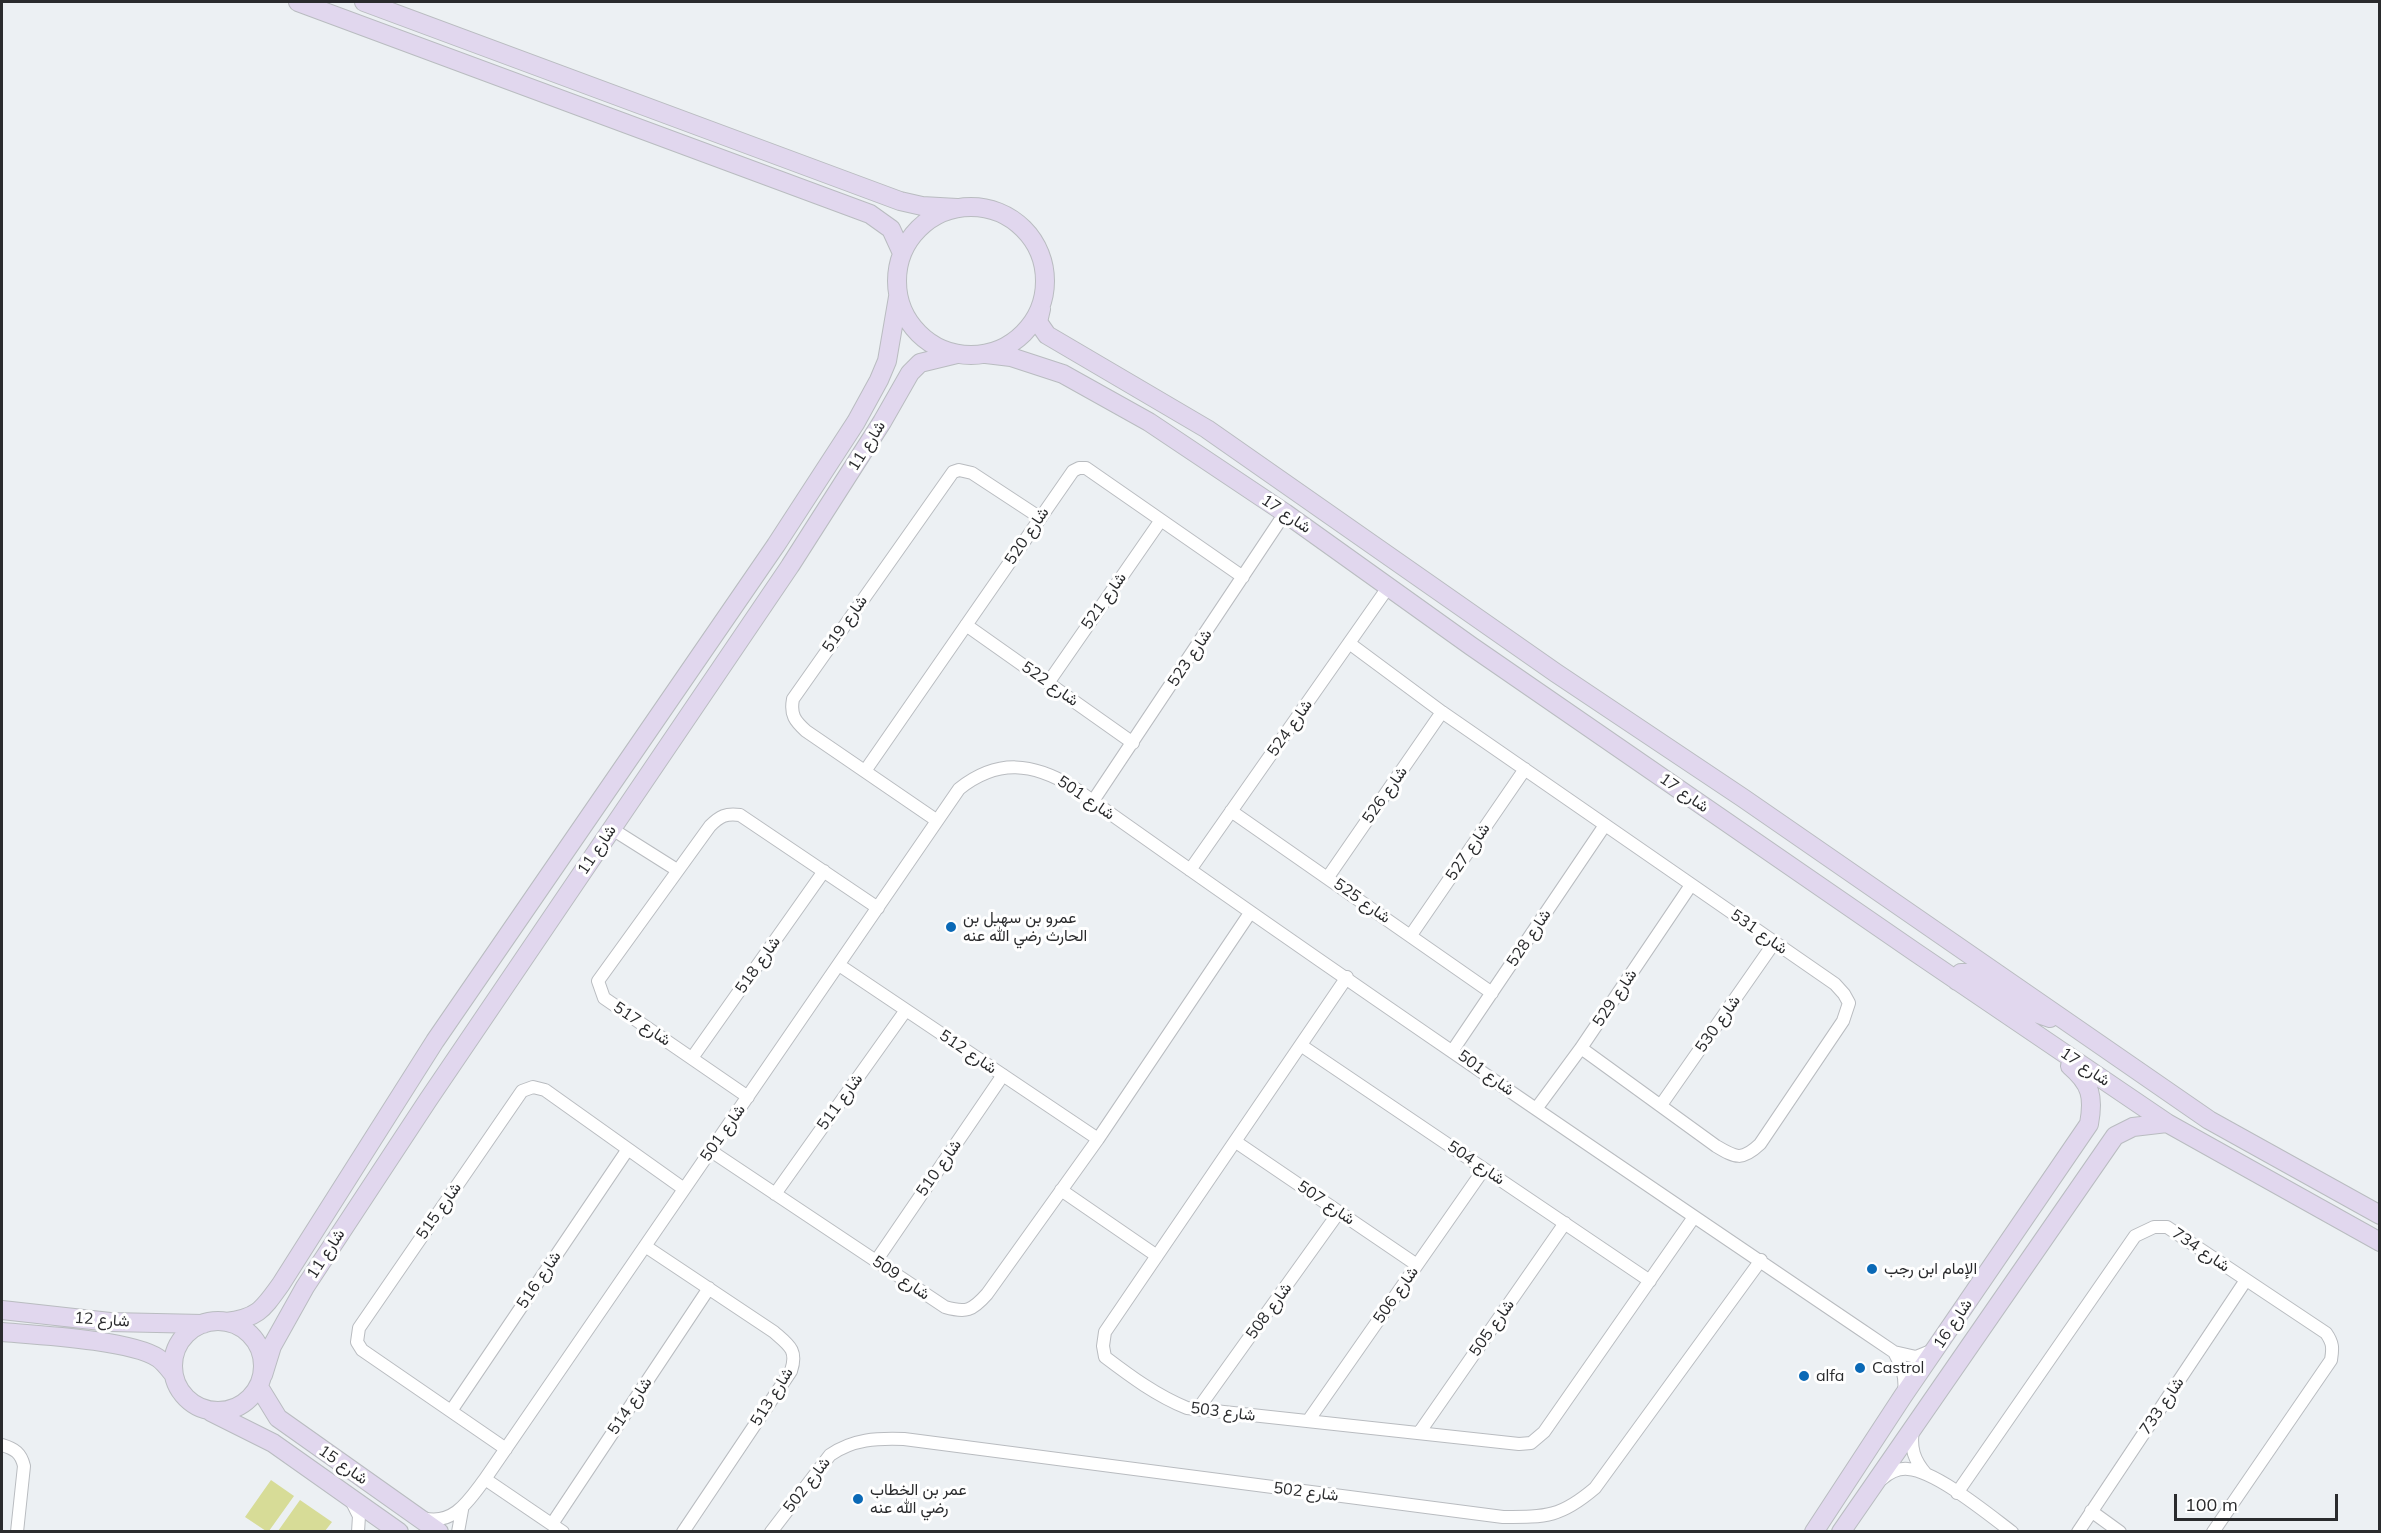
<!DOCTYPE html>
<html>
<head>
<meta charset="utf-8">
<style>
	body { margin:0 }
	#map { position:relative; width:2381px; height:1533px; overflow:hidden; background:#ecf0f3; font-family:Mulish,sans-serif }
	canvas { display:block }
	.frame { position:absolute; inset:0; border:3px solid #2a2b2d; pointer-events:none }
	.scale { position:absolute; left:2174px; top:1494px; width:164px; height:27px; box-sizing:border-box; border:3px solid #2a2b2d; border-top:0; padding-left:8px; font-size:18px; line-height:21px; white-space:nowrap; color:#2a2b2d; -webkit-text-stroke:4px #fff; paint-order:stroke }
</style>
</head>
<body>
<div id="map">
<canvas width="2381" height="1533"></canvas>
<div class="frame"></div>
<div class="scale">100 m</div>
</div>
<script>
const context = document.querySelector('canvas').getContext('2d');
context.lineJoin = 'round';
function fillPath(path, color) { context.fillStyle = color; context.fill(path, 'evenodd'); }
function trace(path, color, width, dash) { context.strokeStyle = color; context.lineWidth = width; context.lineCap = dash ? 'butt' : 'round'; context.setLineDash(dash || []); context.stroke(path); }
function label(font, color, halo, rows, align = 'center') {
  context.font = font + ' Mulish,Vazirmatn,sans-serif'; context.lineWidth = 6; context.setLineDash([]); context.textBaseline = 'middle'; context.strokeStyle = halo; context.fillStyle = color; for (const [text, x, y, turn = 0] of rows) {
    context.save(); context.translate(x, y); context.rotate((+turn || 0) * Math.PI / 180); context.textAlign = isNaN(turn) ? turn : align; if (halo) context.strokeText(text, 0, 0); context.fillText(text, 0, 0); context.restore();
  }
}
const green = new Path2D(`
	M 271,1480 L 294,1496 L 269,1531 L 266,1531 L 245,1517 Z
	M 300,1500 L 332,1522 L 325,1531 L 278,1531 Z`);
const street = new Path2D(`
	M 966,625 L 1133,743
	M 1349,643 L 1442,712 L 1835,984 L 1844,994 L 1849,1003 L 1843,1021 L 1760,1144 C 1742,1161 1736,1158 1716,1146 L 1581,1048
	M 1048,683 L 1161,520
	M 865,771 L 1073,471 L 1079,468 L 1086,468 L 1243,577
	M 1093,801 L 1285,513
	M 1231,811 L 1492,993
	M 936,820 L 806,731 C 795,721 790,715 793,699 L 953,472 L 959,470 L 972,473 L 1039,517
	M 612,829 L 677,870
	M 1190,870 L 1389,586
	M 1328,877 L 1442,712
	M 1411,935 L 1525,769
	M 839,965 L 1098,1139
	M 1347,977 L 1105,1332 L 1103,1346 L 1105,1357 C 1130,1376 1157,1396 1187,1408 L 1519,1444 L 1531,1443 L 1544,1432 L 1694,1217
	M 1302,1046 L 1650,1281
	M 1453,1050 L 1605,825
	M 692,1058 L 824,871
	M 748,1097 L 604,998 L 598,981 L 710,826 C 720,816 726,813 740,815 L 878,908
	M 1661,1105 L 1774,943
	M 1536,1109 L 1581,1048 L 1691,885
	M 1236,1142 L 1417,1265
	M 711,1151 L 945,1307 C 966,1313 972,1311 987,1294 L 1098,1139 L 1250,913
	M 1061,1190 L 1157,1256
	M 775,1194 L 906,1010
	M 645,1246 L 774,1332 C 789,1345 798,1350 791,1371 L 683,1532
	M 876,1261 L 1003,1075
	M 1894,1352 C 1902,1367 1906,1376 1904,1393
	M 1198,1409 L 1339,1212
	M 451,1411 L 628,1149
	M 1308,1421 L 1484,1169
	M 1913,1430 C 1910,1448 1914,1460 1926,1474
	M 1419,1433 L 1565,1223
	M 2,1445 C 15,1449 21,1453 24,1466 L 17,1532
	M 506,1449 L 362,1350 L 357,1342 L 359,1328 L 522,1091 L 533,1087 L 545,1090 L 684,1189
	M 485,1479 L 563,1532
	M 1882,1479 C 1890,1472 1898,1468 1908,1469 C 1936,1471 1988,1514 2012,1532
	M 1957,1493 L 2135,1236 L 2154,1227 L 2167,1227 L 2326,1333 C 2333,1343 2333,1348 2331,1360 L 2213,1532
	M 351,1500 L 359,1516 L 358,1532
	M 2091,1511 L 2120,1532
	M 423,1518 C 454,1526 469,1500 485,1479 L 959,789 C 998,758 1033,763 1073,787 C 1344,980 1619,1166 1894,1352 L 1916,1357 L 1933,1350
	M 552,1524 L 709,1288
	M 458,1532 L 462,1510
	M 771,1532 L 830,1455 C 853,1439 877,1438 904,1439 L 1503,1517 C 1547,1517 1561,1517 1595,1488 L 1761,1260
	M 2078,1532 L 2246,1280`);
const secondary = new Path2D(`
	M 298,2 L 870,214 L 891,229 L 902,253
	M 364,2 L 900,201 L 922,206 L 957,208
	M897 281a74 74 0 1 1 148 0a74 74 0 1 1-148 0Z
	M 1041,309 L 1038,322 L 1047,335 L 1207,429 L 1556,673 L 1743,798 L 2209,1120 L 2380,1215
	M 986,354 L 1011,357 L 1063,374 L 1149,422 L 1285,513 L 1471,646 L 1915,952 L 2167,1123 L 2380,1242
	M 1957,981 L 1961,973 L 1971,973 L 2027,1010 L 2050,1018
	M 2,1310 L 110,1322 L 203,1324
	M173 1366a45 45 0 1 1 90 0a45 45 0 1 1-90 0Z
	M 226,1322 C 258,1318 263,1309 281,1284 L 435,1041 L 776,545 L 856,422 L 879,380 L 887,361 L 898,297
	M 2,1332 C 37,1335 131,1340 158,1358 C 164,1362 169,1369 174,1375
	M 263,1375 L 272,1346 L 305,1287 L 428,1100 L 790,566 L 882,422 L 910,373 L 920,363 L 957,354
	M 259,1387 L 278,1418 L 439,1532
	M 211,1412 L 273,1443 L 399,1532
	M 1814,1532 L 1903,1396 L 2089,1124 C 2094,1097 2091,1084 2070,1066
	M 1841,1532 L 2115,1136 L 2133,1127 L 2167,1123`);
const markers = [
	[951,927,6,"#0a69b6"],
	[1872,1269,6,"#0a69b6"],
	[1860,1368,6,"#0a69b6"],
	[1804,1376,6,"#0a69b6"],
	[858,1499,6,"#0a69b6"]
];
const streetNames = [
	["شارع 11",867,446,-58],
	["شارع 17",1286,514,34],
	["شارع 520",1027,536,-56],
	["شارع 521",1104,601,-55],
	["شارع 519",845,624,-55],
	["شارع 523",1190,658,-56],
	["شارع 522",1050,684,35],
	["شارع 524",1290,728,-55],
	["شارع 17",1684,793,35],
	["شارع 526",1385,795,-55],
	["شارع 501",1086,798,34],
	["شارع 11",597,850,-56],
	["شارع 527",1468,852,-56],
	["شارع 525",1362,901,35],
	["شارع 531",1759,932,35],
	["شارع 528",1529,938,-56],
	["شارع 518",758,965,-55],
	["شارع 529",1615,998,-56],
	["شارع 517",642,1024,34],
	["شارع 530",1718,1024,-55],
	["شارع 512",968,1052,34],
	["شارع 17",2085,1067,34],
	["شارع 501",1486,1073,36],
	["شارع 511",840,1102,-54],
	["شارع 501",723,1133,-55],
	["شارع 504",1476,1163,34],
	["شارع 510",939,1168,-55],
	["شارع 507",1326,1203,34],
	["شارع 515",439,1211,-55],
	["شارع 734",2201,1250,34],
	["شارع 11",326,1254,-57],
	["شارع 509",901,1278,34],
	["شارع 516",539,1280,-56],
	["شارع 506",1396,1295,-55],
	["شارع 508",1269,1311,-54],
	["شارع 12",102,1320,4],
	["شارع 16",1953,1324,-56],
	["شارع 505",1492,1328,-55],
	["شارع 513",772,1397,-58],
	["شارع 514",630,1406,-56],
	["شارع 733",2162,1406,-56],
	["شارع 503",1223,1412,7],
	["شارع 15",343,1465,35],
	["شارع 502",807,1485,-52],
	["شارع 502",1306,1492,7]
];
const poiNames = [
	["عمرو بن سهيل بن",963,918],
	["الحارث رضي الله عنه",963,936],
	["الإمام ابن رجب",1884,1269],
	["Castrol",1872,1368],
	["alfa",1816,1376],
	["عمر بن الخطاب",870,1490],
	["رضي الله عنه",870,1508]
];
fillPath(green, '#d7dc97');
trace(street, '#b9bcc0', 14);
trace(secondary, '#b9bcc0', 20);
trace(street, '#fff', 12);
trace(secondary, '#e1d7ee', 18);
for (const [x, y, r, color] of markers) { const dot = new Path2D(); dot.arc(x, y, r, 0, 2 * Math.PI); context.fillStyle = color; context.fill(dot); trace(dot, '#fff', 2); }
label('16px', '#2a2b2d', '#fff', streetNames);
label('16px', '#2a2b2d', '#fff', poiNames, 'left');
</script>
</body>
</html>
